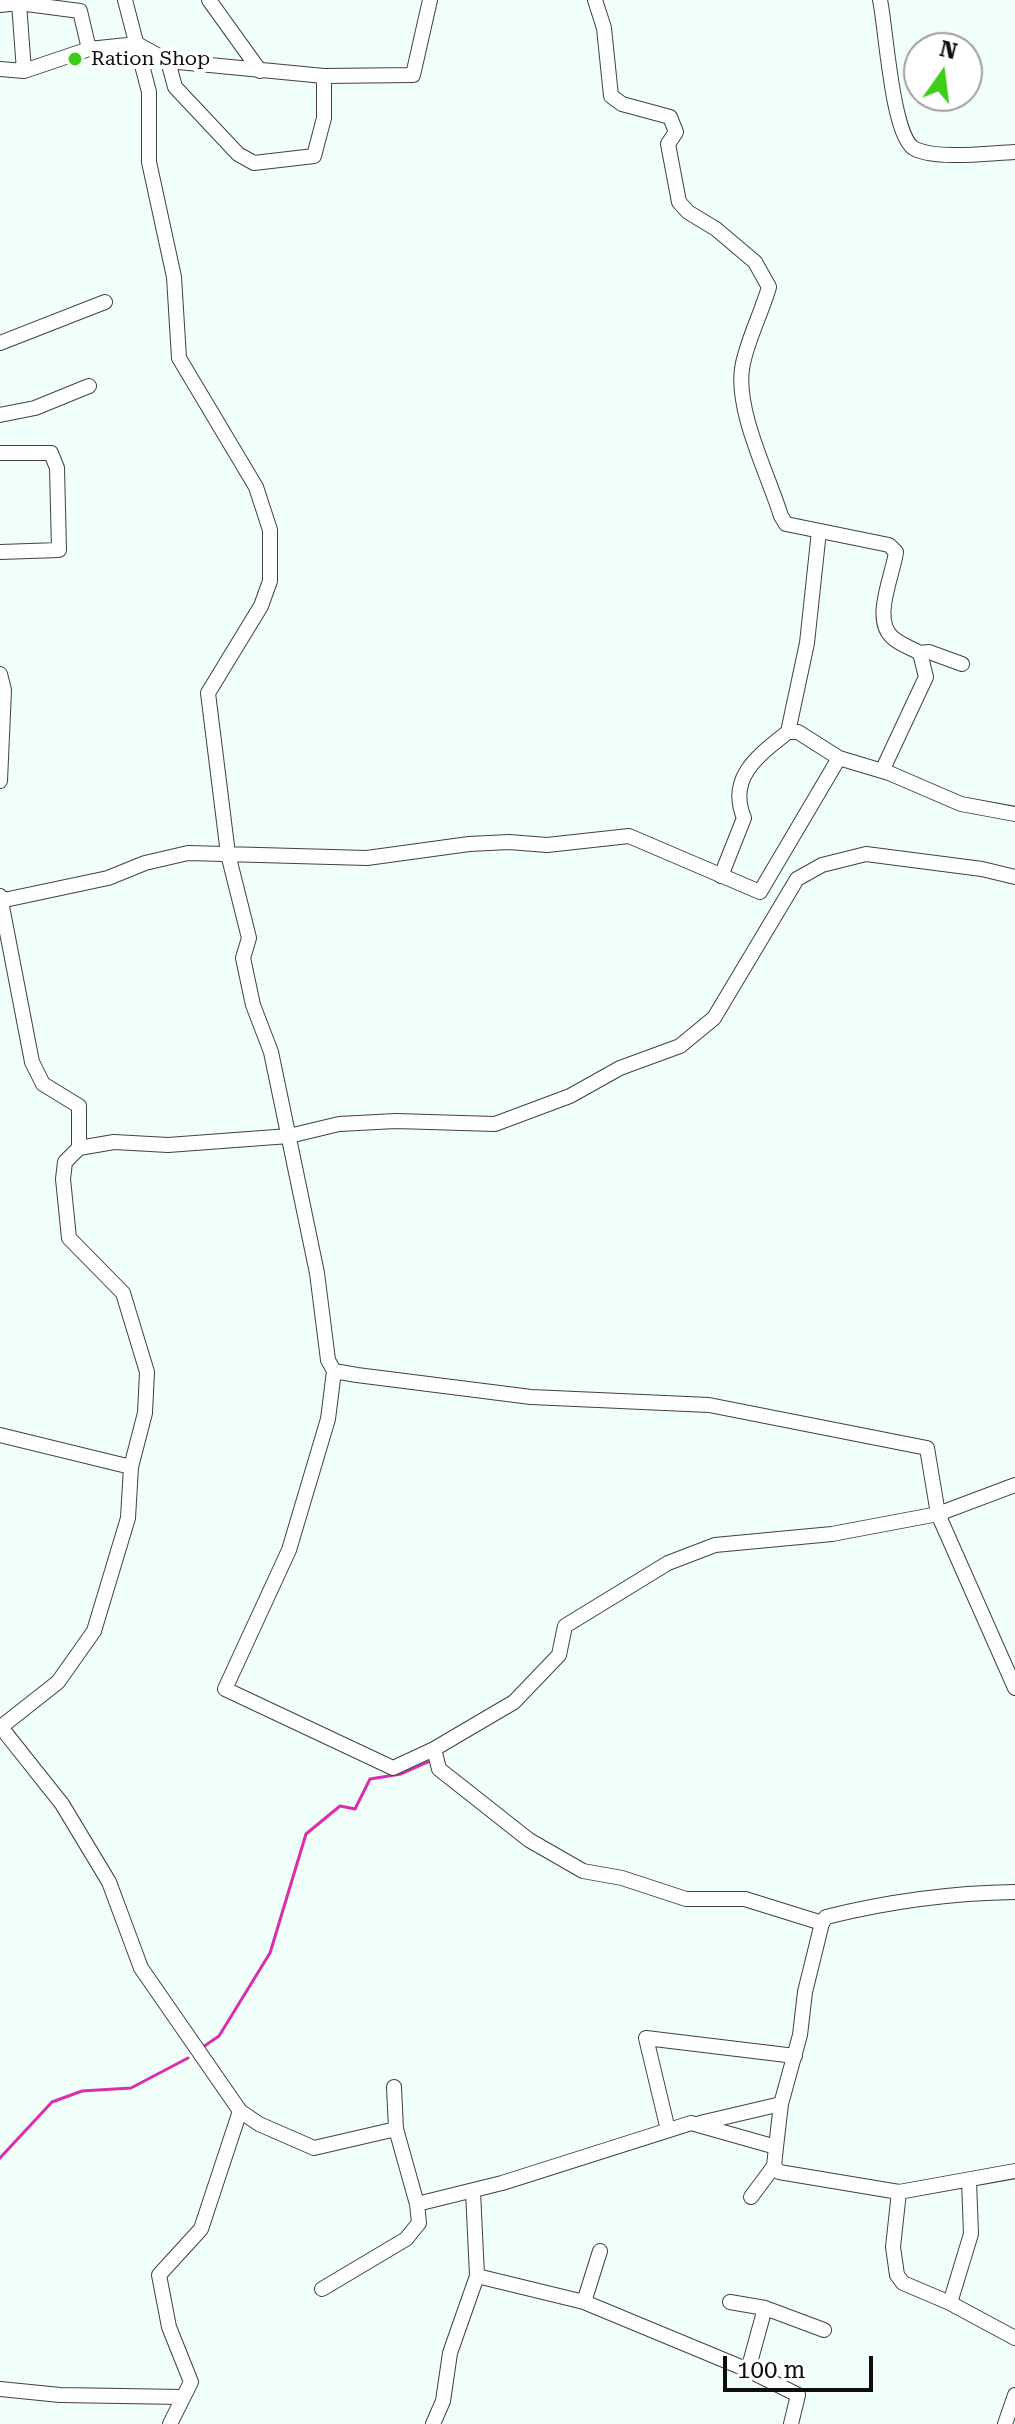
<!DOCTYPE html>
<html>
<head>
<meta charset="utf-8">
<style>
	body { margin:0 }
	#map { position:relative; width:1015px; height:2424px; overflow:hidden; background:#f0fffa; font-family:"Roboto Serif",serif }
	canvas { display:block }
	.north { position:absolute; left:903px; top:32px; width:80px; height:80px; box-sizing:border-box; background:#fff; border:2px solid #9f9f9f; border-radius:50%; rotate:14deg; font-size:22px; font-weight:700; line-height:32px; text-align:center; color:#0e0e0e }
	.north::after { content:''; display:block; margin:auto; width:28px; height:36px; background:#3ace17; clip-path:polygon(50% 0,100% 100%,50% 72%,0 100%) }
	.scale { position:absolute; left:723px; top:2356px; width:150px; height:36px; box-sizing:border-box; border:4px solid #0e0e0e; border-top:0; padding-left:10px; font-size:24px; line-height:28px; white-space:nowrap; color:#0e0e0e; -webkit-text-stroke:6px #fff; paint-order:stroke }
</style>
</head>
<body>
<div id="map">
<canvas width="1015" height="2424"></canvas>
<div class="north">N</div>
<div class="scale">100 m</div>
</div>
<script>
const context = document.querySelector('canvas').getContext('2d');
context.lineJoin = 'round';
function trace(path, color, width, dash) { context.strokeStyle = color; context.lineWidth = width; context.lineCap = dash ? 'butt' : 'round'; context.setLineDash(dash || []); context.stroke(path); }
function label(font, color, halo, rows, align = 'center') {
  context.font = font + ' "Roboto Serif",serif'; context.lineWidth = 8; context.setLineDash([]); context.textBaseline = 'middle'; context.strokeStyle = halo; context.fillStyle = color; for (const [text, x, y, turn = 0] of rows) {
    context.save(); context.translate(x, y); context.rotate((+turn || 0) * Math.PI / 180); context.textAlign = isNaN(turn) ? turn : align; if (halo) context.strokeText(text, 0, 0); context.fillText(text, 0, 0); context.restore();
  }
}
const stream = new Path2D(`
	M 203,2047 L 219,2036 L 270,1953 L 306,1834 L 340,1806 L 355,1809 L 370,1779 L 401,1774 L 428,1762
	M 0,2158 L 52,2102 L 82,2091 L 131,2088 L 188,2058`);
const minor = new Path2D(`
	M 125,0 L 149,92 L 149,162 L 174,277 L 179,358 L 256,487 L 270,530 L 270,581 L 261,606 L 208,693 L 228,854 L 249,938 L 243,958 L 253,1005 L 271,1052 L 317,1273 L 328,1360 L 334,1371 L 357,1375 L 531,1397 L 709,1405 L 927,1448 L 938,1514 L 1015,1688
	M 209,0 L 260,71
	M 595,0 L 604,28 L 611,96 L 622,104 L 670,117 L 676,132 L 668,144 L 679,202 L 688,212 L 716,229 L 755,262 L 769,287 C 762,312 745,345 742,369 C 736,412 768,474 781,516 L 786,524 L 889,545 L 896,552 C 893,575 872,619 892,637 C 899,644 911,648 920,653 L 926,677 L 882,771
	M 880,0 C 886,27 892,139 915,149 C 939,160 989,153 1015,152
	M 19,3 L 24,71
	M 0,5 L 19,3 L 80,11 L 89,49
	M 168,61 L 175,87 L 238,154 L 254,163 L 314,156 L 324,118 L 324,76
	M 0,69 L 24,71 L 89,49 L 137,44 L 168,61 L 324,76 L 413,75 L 430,0
	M 0,343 L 105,302
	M 0,415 L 35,408 L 89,386
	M 0,453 L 51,453 L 57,468 L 59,550 L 0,552
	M 920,653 L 929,652 L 962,664
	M 0,674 L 4,690 L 0,781
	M 788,732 L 807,643 L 819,531
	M 721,876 L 744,818 C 727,777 759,755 788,732 L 798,732 L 839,758
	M 0,896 L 32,1062 L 43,1084 L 79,1106 L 79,1148
	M 0,901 L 108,878 L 145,863 L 188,853 L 367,858 L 469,844 L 509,842 L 547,845 L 629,836 L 760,892 L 839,758 L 889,773 L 961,804 L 1015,814
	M 334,1371 L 328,1419 L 289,1550 L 225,1689 L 393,1768 L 434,1749 L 439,1769 L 529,1840 L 583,1871 L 622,1878 L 686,1899 L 745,1899 L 822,1923 L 826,1917 C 890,1901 949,1893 1015,1892
	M 0,1435 L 131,1467
	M 0,1726 L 62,1804 L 109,1882 L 141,1968 L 240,2111 L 201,2229 L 159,2275 L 169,2327 L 191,2382 L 170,2424
	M 1,1727 L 58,1682 L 94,1631 L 128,1518 L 131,1467 L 145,1413 L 147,1372 L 123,1293 L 69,1238 L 63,1179 L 65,1162 L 79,1148 L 114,1142 L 168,1145 L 289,1136 L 339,1124 L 396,1121 L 495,1124 L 570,1096 L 620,1068 L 680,1046 L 714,1018 L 797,879 L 822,865 L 866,854 L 982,869 L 1015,877
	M 434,1749 L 514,1702 L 559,1655 L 565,1626 L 668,1563 L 715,1545 L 832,1534 L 938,1514 L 1015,1485
	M 394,2087 L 396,2129
	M 240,2111 L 259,2124 L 314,2148 L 396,2129 L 417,2204 L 502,2183 L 691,2123 L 776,2147 L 774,2166 L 779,2172 L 899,2192 L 1015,2171
	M 700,2123 L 781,2104
	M 668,2130 L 646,2038 L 795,2056
	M 776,2147 L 781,2104 L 800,2035 L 805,1992 L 822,1923
	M 473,2191 L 477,2276 L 584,2302
	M 899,2192 L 893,2247 L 897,2275 L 903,2283 L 950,2303 L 1015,2338
	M 751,2197 L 774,2166
	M 600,2251 L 584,2302 L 748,2370
	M 322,2289 L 406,2239 L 419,2223 L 417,2204
	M 730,2302 L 765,2308 L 748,2370 L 798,2395 L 791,2424
	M 950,2303 L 971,2234 L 969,2181
	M 765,2308 L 824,2330
	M 0,2389 L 60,2395 L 183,2397
	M 433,2424 L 443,2401 L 450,2353 L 477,2276
	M 1005,2424 L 1015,2395`);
const markers = [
	[75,59,8,"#3ace17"]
];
const poiNames = [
	["Ration Shop",91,59]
];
trace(stream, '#dc2daf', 3);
trace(minor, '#414141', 16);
trace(minor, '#fff', 14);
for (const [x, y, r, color] of markers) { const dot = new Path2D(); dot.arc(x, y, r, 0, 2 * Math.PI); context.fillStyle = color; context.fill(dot); trace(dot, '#fff', 3); }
label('20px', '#0e0e0e', '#fff', poiNames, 'left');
</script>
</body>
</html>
